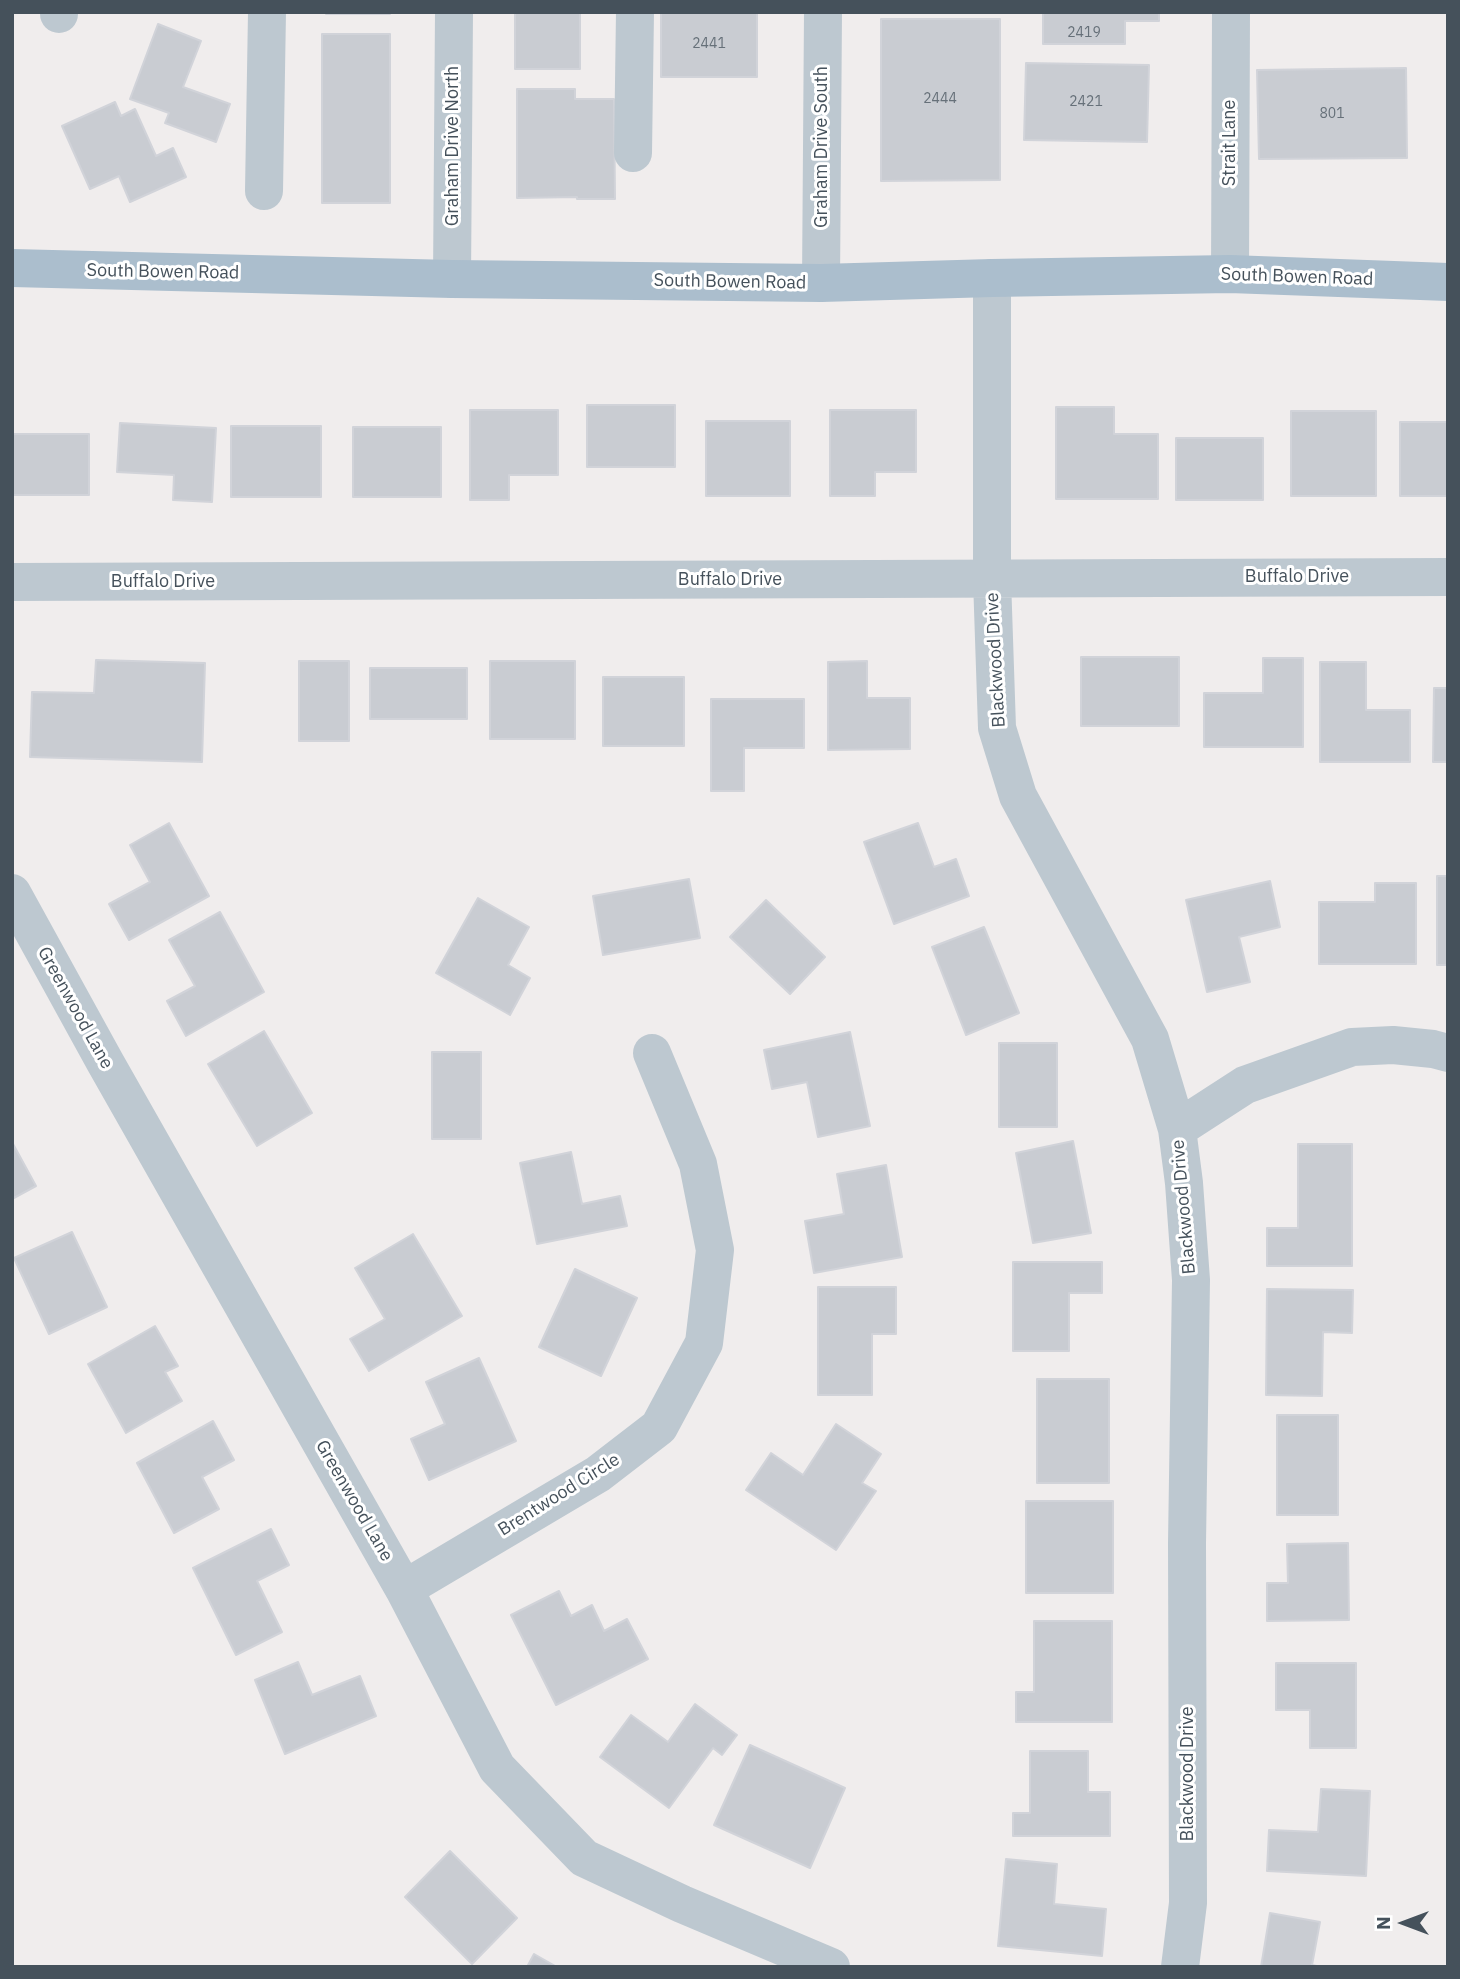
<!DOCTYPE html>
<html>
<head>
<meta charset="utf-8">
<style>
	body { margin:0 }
	#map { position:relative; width:1460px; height:1979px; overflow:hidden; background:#f0eded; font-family:"IBM Plex Sans",sans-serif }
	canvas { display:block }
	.frame { position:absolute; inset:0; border:14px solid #45515b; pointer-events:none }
	.north { position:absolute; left:1369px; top:1888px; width:70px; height:70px; -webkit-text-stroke:5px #fff; paint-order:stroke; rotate:270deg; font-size:19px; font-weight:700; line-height:28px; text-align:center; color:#45515b }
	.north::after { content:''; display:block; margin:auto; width:24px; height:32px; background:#45515b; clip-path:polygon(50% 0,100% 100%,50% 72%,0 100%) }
</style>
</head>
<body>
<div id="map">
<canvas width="1460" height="1979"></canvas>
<div class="frame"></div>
<div class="north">N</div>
</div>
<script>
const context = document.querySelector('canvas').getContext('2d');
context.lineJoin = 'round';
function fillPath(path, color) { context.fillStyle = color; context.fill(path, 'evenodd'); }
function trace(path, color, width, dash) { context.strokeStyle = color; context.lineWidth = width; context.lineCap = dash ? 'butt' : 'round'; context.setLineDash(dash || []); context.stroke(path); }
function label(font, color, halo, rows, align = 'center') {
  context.font = font + ' "IBM Plex Sans",sans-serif'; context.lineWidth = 6; context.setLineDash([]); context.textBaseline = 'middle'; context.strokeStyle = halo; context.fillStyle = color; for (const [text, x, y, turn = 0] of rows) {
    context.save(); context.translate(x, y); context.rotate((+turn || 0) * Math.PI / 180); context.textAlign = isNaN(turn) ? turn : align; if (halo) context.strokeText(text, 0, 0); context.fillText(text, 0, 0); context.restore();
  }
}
const building = new Path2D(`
	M 326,12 L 390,12 L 390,14 L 326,14 Z
	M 515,12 L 580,12 L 580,69 L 515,69 Z
	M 661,12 L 757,12 L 757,77 L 661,77 Z
	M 1043,12 L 1159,12 L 1159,21 L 1125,21 L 1125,44 L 1043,44 Z
	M 881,19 L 1000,19 L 1000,180 L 881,181 Z
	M 158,24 L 201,41 L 183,87 L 230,104 L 216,142 L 165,123 L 169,113 L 130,99 Z
	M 322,34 L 390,34 L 390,203 L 322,203 Z
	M 1026,63 L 1149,65 L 1147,142 L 1024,140 Z
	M 1406,68 L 1407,158 L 1259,159 L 1257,70 Z
	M 517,89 L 575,89 L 575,99 L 614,99 L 615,199 L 577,199 L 577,197 L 517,198 Z
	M 115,102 L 121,116 L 135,109 L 156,156 L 173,148 L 186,177 L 130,202 L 119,176 L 90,189 L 62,126 Z
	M 587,405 L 675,405 L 675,467 L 587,467 Z
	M 1056,407 L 1114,407 L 1114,434 L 1158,434 L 1158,499 L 1056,499 Z
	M 470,410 L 558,410 L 558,475 L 509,475 L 509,500 L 470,500 Z
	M 830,410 L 916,410 L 916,472 L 875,472 L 875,496 L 830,496 Z
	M 1291,411 L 1376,411 L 1376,496 L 1291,496 Z
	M 706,421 L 790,421 L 790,496 L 706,496 Z
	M 1400,422 L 1448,422 L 1448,496 L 1400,496 Z
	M 120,423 L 216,428 L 212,502 L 173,500 L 174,475 L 117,472 Z
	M 231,426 L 321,426 L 321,497 L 231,497 Z
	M 353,427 L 441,427 L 441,497 L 353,497 Z
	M 12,434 L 89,434 L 89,495 L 12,495 Z
	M 1176,438 L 1263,438 L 1263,500 L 1176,500 Z
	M 1081,657 L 1179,657 L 1179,726 L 1081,726 Z
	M 1263,658 L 1303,658 L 1303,747 L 1204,747 L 1204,693 L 1263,693 Z
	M 96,660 L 205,663 L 202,762 L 30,757 L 32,692 L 94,693 Z
	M 299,661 L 349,661 L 349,741 L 299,741 Z
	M 490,661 L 575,661 L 575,739 L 490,739 Z
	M 867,661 L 867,698 L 910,698 L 910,749 L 828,750 L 828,662 Z
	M 1320,662 L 1366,662 L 1366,710 L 1410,710 L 1410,762 L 1320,762 Z
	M 370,668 L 467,668 L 467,719 L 370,719 Z
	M 603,677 L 684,677 L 684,746 L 603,746 Z
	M 1434,688 L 1448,688 L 1448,762 L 1433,762 Z
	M 711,699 L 804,699 L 804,748 L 744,748 L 744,791 L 711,791 Z
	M 169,823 L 209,896 L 129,940 L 109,904 L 150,882 L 130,845 Z
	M 918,823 L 934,867 L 956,859 L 969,896 L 894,924 L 864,842 Z
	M 1437,876 L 1448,876 L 1448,965 L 1437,965 Z
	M 689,879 L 700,938 L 603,955 L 593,896 Z
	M 1270,881 L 1280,927 L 1239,937 L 1250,982 L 1207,992 L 1186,900 Z
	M 1375,883 L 1416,883 L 1416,964 L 1319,964 L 1319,902 L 1375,902 Z
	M 478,898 L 529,927 L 508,965 L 530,978 L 510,1015 L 436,973 Z
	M 766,900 L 825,957 L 790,994 L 730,937 Z
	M 220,912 L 264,992 L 186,1036 L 167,1001 L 195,986 L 169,940 Z
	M 984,927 L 1019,1013 L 966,1035 L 932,947 Z
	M 264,1031 L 312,1113 L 257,1146 L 208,1064 Z
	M 850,1032 L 870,1126 L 818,1137 L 807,1082 L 772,1089 L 764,1050 Z
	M 999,1043 L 1057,1043 L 1057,1127 L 999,1127 Z
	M 432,1052 L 481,1052 L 481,1139 L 432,1139 Z
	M 1073,1141 L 1091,1233 L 1033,1243 L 1016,1153 Z
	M 12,1142 L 36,1186 L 12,1199 Z
	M 1298,1144 L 1352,1144 L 1352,1266 L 1267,1266 L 1267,1228 L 1298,1228 Z
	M 571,1152 L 582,1204 L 620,1196 L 627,1226 L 537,1244 L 520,1163 Z
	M 886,1165 L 902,1257 L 814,1273 L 805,1221 L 844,1214 L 837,1174 Z
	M 72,1232 L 107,1307 L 49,1334 L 14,1258 Z
	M 413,1234 L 462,1316 L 369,1371 L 350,1339 L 385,1319 L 355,1268 Z
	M 1013,1262 L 1102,1262 L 1102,1293 L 1069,1293 L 1069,1351 L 1013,1351 Z
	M 575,1269 L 637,1298 L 601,1376 L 539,1347 Z
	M 818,1287 L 896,1287 L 896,1334 L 872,1334 L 872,1395 L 818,1395 Z
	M 1267,1289 L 1353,1290 L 1352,1333 L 1323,1332 L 1322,1396 L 1266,1395 Z
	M 155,1326 L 178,1366 L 165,1372 L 182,1401 L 126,1433 L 88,1364 Z
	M 479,1358 L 516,1441 L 429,1480 L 411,1439 L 445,1424 L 426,1382 Z
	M 1037,1379 L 1109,1379 L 1109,1483 L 1037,1483 Z
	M 1277,1415 L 1338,1415 L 1338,1515 L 1277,1515 Z
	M 213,1421 L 234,1460 L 202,1477 L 219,1509 L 174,1533 L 137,1463 Z
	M 836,1424 L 881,1454 L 862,1483 L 876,1491 L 836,1550 L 746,1490 L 771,1453 L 803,1475 Z
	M 1026,1501 L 1113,1501 L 1113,1593 L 1026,1593 Z
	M 271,1529 L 289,1565 L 257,1581 L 282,1632 L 236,1655 L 193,1568 Z
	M 1348,1543 L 1349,1620 L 1267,1621 L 1267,1583 L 1288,1583 L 1287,1544 Z
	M 559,1591 L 571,1616 L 592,1605 L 604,1631 L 627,1619 L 648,1659 L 556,1705 L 511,1615 Z
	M 1034,1621 L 1112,1621 L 1112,1722 L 1016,1722 L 1016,1692 L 1034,1692 Z
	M 298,1662 L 312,1695 L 360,1676 L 376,1716 L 285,1754 L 255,1680 Z
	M 1276,1663 L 1356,1663 L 1356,1748 L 1310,1748 L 1310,1710 L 1276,1710 Z
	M 695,1704 L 737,1735 L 722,1755 L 713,1748 L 669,1808 L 600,1757 L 631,1715 L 668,1742 Z
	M 750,1745 L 845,1788 L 810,1868 L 714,1825 Z
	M 1030,1751 L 1088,1751 L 1088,1792 L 1110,1792 L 1110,1836 L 1013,1836 L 1013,1813 L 1030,1813 Z
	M 1321,1789 L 1370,1791 L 1366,1876 L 1267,1871 L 1269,1830 L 1318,1832 Z
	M 450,1851 L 517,1918 L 472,1964 L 405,1897 Z
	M 1006,1859 L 1057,1864 L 1054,1904 L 1106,1909 L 1102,1956 L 998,1946 Z
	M 1270,1913 L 1320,1922 L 1312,1965 L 1321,1967 L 1261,1967 Z
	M 534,1954 L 557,1967 L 527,1967 Z`);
const minor = new Path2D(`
	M 59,12 L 59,14
	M 633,153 L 635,12
	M 264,191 L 267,12
	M 1230,274 L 1231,12
	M 992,278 L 992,579 L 997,728 L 1018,796 L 1150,1039 L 1177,1129 L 1184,1183 L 1191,1280 L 1187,1543 L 1188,1903 L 1180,1967
	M 452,279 L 454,12
	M 821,283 L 823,12
	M 12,582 L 1448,577
	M 12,893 L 105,1062 L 404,1589 L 497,1768 L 584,1858 L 682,1904 L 831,1967
	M 1177,1129 L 1245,1085 L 1352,1047 L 1393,1045 L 1433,1049 L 1448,1053
	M 404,1589 L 598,1474 L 659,1427 L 704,1343 L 715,1250 L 698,1164 L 652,1053`);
const major = new Path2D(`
	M 12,268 L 452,279 L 821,283 L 992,278 L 1230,274 L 1448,282`);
const numberNames = [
	["2419",1084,33],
	["2441",709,44],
	["2444",940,99],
	["2421",1086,102],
	["801",1332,114]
];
const streetNames = [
	["Strait Lane",1230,143,-90],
	["Graham Drive North",453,146,-90],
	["Graham Drive South",822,147,-90],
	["South Bowen Road",163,272,1],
	["South Bowen Road",1297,277,2],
	["South Bowen Road",730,282,1],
	["Buffalo Drive",1297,577],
	["Buffalo Drive",730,580],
	["Buffalo Drive",163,582],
	["Blackwood Drive",996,660,-93],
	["Greenwood Lane",75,1008,61],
	["Blackwood Drive",1184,1207,-95],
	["Brentwood Circle",559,1495,-32],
	["Greenwood Lane",354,1501,60],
	["Blackwood Drive",1188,1774,-90]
];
fillPath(building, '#c9ccd2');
trace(building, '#d1d3d9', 2);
trace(minor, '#bdc8d0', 38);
trace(major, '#abbecd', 38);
label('14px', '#667079', null, numberNames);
label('18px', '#45515b', '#fff', streetNames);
</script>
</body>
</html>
